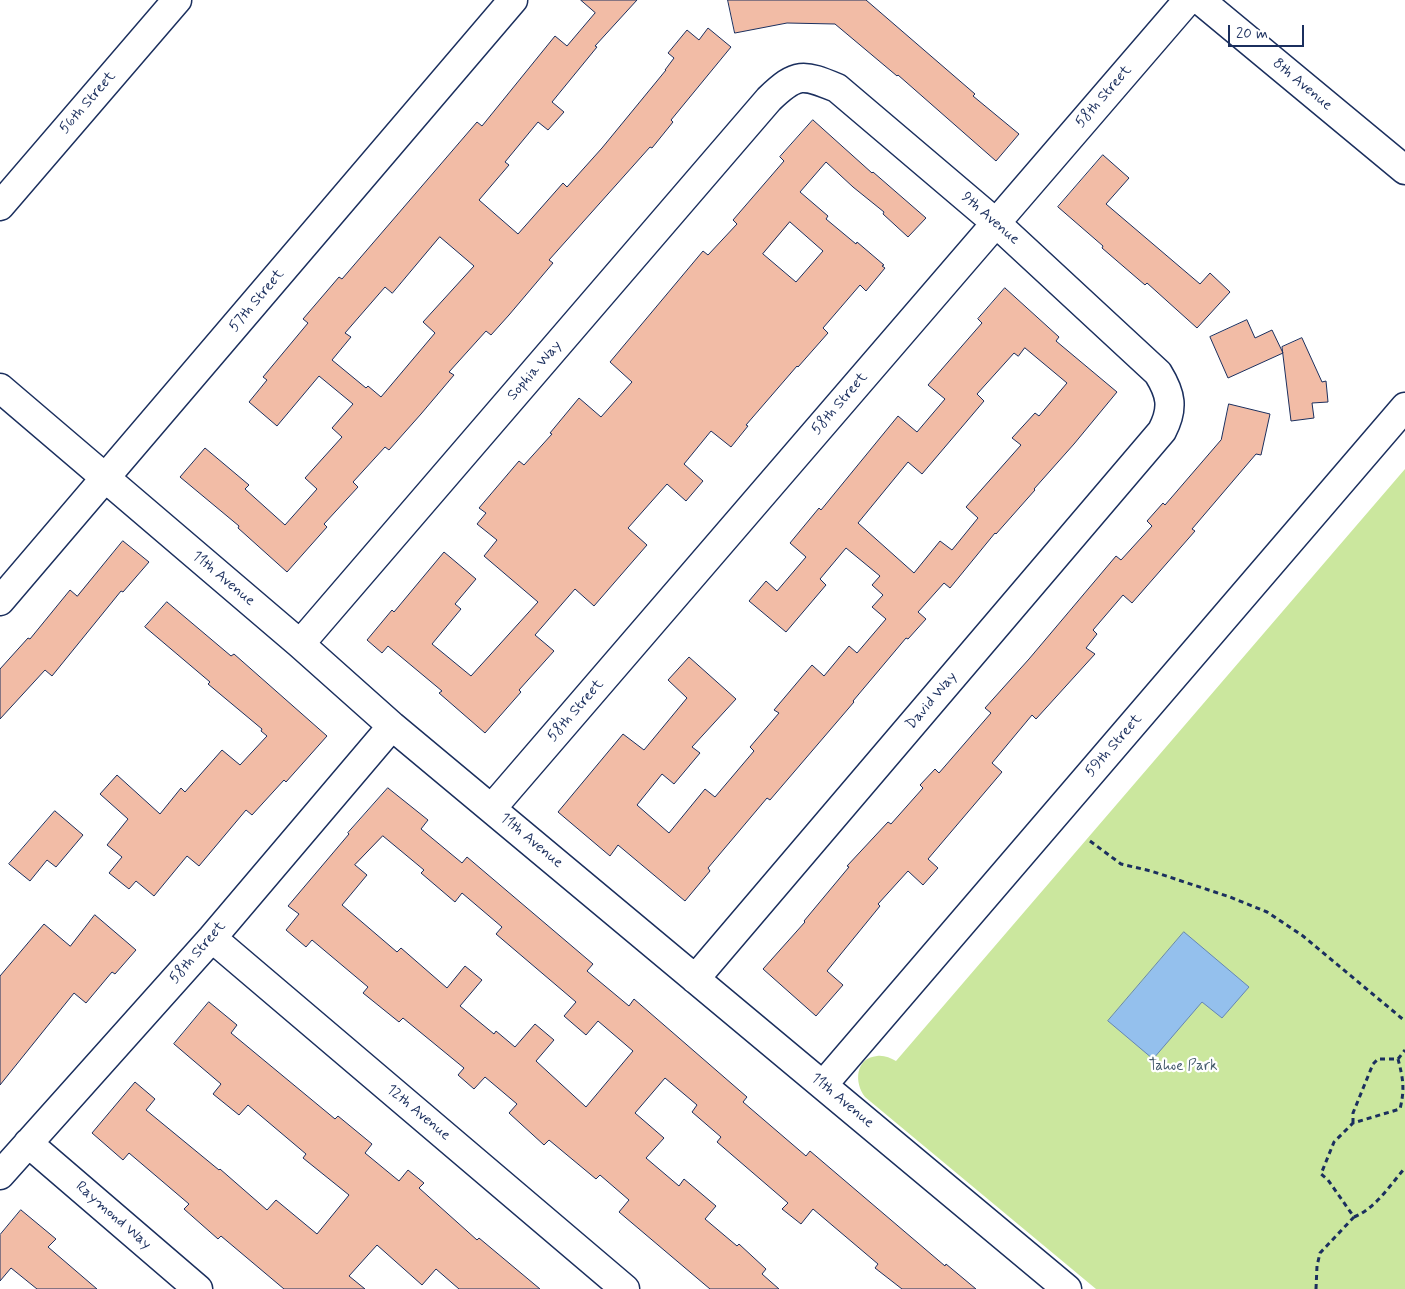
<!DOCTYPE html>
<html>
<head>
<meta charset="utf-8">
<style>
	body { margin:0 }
	#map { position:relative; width:1405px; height:1289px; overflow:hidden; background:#fff; font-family:Mynerve,sans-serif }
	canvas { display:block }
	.scale { position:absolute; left:1228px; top:25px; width:76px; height:22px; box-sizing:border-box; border:2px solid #1b2f5e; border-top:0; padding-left:6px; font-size:15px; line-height:18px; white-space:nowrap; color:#1b2f5e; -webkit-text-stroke:4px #fff; paint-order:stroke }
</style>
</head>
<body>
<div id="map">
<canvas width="1405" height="1289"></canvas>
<div class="scale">20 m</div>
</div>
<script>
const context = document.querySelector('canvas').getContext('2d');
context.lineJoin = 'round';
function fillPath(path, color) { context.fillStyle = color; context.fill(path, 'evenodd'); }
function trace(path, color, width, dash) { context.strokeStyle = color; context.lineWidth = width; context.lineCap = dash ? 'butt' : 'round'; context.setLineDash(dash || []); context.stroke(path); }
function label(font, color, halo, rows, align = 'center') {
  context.font = font + ' Mynerve,sans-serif'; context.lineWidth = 4.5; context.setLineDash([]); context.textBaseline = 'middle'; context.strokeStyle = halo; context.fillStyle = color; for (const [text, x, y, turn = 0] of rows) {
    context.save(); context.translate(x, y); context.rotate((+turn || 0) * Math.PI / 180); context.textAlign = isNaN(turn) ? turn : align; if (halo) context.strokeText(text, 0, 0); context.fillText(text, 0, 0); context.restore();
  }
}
const green = new Path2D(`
	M 1405,469 L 1405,1289 L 1096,1289 L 865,1097 C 854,1083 855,1058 877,1056 C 884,1055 890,1058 896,1061 Z`);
const water = new Path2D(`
	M 1184,932 L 1249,987 L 1222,1018 L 1202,1002 L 1153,1059 L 1108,1021 Z`);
const building = new Path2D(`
	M 581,0 L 637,0 L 595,46 L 597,47 L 552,102 L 564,112 L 548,130 L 538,122 L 505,162 L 509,165 L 479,200 L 518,234 L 563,183 L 567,187 L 602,148 L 666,70 L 665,70 L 674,58 L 668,53 L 687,30 L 699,40 L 708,28 L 731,47 L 671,120 L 673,122 L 652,148 L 650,147 L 549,260 L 553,263 L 509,315 L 491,335 L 486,331 L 449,372 L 454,375 L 421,414 L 389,450 L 385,447 L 353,482 L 358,487 L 324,524 L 327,527 L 287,572 L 238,528 L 239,526 L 180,477 L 205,448 L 249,485 L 245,489 L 285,525 L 317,489 L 305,478 L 342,437 L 332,428 L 353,404 L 319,376 L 277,426 L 249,402 L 267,380 L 263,377 L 308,323 L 303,319 L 339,277 L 342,279 L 477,122 L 482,126 L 555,36 L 567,46 L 595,13 ZM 440,237 L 474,266 L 423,322 L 435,333 L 381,397 L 368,386 L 366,388 L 332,360 L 351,337 L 345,333 L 385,287 L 392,293 Z
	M 728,0 L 866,0 L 975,94 L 973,96 L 1019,134 L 996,161 L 898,75 L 897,76 L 835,24 L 787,23 L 735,33 Z
	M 813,120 L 872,173 L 873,172 L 926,218 L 908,237 L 883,214 L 884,212 L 853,187 L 826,162 L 800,192 L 828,216 L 826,219 L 856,244 L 857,242 L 884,265 L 882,266 L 885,268 L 866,291 L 860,285 L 823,328 L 828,333 L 798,367 L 797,366 L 746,425 L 748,426 L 731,447 L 711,431 L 684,464 L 703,481 L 686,501 L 667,484 L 628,528 L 647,545 L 594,606 L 575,589 L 535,635 L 554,651 L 519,690 L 521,692 L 485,733 L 439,693 L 442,691 L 388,646 L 382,653 L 367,640 L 392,610 L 394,612 L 444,552 L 476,579 L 455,604 L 461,609 L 432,644 L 471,676 L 538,602 L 484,556 L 497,540 L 477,524 L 486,513 L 479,508 L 519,461 L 524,465 L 552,434 L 550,433 L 579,398 L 601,417 L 632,382 L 610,362 L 703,251 L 708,255 L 737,224 L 733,220 L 784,161 L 780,157 ZM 790,222 L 823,251 L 796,282 L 763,254 Z
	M 1103,155 L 1129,178 L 1106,204 L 1200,284 L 1210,273 L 1230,292 L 1197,328 L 1147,283 L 1145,285 L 1102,248 L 1103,246 L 1058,207 Z
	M 1005,288 L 1059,337 L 1056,341 L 1117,392 L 1074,444 L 1034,489 L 1035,490 L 996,534 L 995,533 L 950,588 L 944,583 L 918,612 L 926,619 L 908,639 L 906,638 L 853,701 L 854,702 L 770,800 L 767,798 L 708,868 L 710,871 L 685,901 L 618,845 L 610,856 L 558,812 L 623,734 L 644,750 L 687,698 L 668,680 L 689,657 L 736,699 L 692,747 L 700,753 L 674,784 L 662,774 L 637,805 L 669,833 L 705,789 L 715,797 L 754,751 L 750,747 L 779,713 L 774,710 L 812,665 L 824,676 L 849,646 L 857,653 L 886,619 L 872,607 L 883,595 L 872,585 L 880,576 L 846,548 L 820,579 L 826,585 L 786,632 L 749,601 L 766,581 L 777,591 L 806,557 L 790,543 L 819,508 L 821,510 L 898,416 L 917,432 L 945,399 L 928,385 L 982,323 L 978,319 ZM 1025,348 L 1067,383 L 1039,416 L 1035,413 L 1012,438 L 1021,445 L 966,507 L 978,518 L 952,550 L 940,541 L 914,573 L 858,523 L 908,462 L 922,474 L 984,401 L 977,394 L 1014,353 L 1018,356 Z
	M 1247,320 L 1255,338 L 1272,330 L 1283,353 L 1228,378 L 1210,337 Z
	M 1302,338 L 1322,382 L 1326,381 L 1328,402 L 1312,403 L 1314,418 L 1291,421 L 1282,347 Z
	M 1229,404 L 1270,414 L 1261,455 L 1256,454 L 1192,529 L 1195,531 L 1132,603 L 1123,595 L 1093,630 L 1097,634 L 1086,648 L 1095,654 L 1036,719 L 1032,715 L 992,763 L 1002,772 L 928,859 L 938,868 L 923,885 L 908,871 L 878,904 L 880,906 L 827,971 L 843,985 L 816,1016 L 763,969 L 805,922 L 804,921 L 849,867 L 847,866 L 888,822 L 891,824 L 923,788 L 920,785 L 935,769 L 939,773 L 991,713 L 985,708 L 1029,659 L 1116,556 L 1121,560 L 1152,526 L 1147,521 L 1163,503 L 1165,505 L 1221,440 Z
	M 123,541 L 149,562 L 123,592 L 121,591 L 52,676 L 45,670 L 0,719 L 0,669 L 28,638 L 30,639 L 70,590 L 77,596 Z
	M 167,602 L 231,656 L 234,654 L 327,736 L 286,782 L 284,780 L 252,815 L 246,810 L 199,866 L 187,856 L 154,896 L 136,881 L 129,889 L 109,873 L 122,857 L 107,845 L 128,819 L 100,794 L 117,775 L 160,814 L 181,788 L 185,792 L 222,750 L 240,765 L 267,736 L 261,731 L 262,729 L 208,684 L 210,682 L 145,627 Z
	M 388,788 L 428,820 L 421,829 L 462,863 L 467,857 L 593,964 L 587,971 L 629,1006 L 634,999 L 747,1097 L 743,1102 L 806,1156 L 810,1151 L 945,1266 L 946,1264 L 976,1289 L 902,1289 L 875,1268 L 878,1264 L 813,1209 L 801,1224 L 782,1209 L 788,1203 L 717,1142 L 721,1137 L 692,1112 L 697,1105 L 665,1078 L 635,1113 L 664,1138 L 646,1158 L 679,1186 L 684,1179 L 716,1206 L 705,1219 L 737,1246 L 739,1244 L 766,1269 L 762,1274 L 779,1289 L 710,1289 L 619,1212 L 629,1200 L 600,1175 L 596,1179 L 549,1140 L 544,1145 L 509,1113 L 517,1104 L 485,1077 L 474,1089 L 458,1075 L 464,1068 L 403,1018 L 399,1022 L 363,993 L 368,987 L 312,940 L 306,947 L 286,930 L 299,914 L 288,906 L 349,834 L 348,833 ZM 383,836 L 424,870 L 421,873 L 455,902 L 462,893 L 502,927 L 496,934 L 576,1002 L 564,1016 L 586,1035 L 598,1021 L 633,1051 L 586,1107 L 536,1061 L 554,1040 L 535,1024 L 515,1047 L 496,1031 L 494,1034 L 460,1006 L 482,980 L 465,966 L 447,988 L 401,948 L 397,952 L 342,905 L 367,875 L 355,865 Z
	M 55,811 L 83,835 L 56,867 L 47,860 L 30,881 L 9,864 Z
	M 95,915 L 136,950 L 115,974 L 112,972 L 86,1003 L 74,993 L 0,1085 L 0,976 L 44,924 L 70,946 Z
	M 209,1002 L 237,1025 L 231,1033 L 335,1119 L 338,1116 L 372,1144 L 365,1153 L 399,1181 L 408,1170 L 424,1183 L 419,1188 L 477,1240 L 479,1238 L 540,1289 L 459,1289 L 436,1269 L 422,1285 L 377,1245 L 349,1276 L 365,1289 L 284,1289 L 221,1236 L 218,1239 L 184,1209 L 189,1204 L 129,1153 L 123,1160 L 92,1133 L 135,1082 L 155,1099 L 146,1110 L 219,1170 L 220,1169 L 267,1210 L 276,1200 L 317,1234 L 349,1195 L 303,1158 L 306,1154 L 248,1105 L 239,1115 L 213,1094 L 221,1084 L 174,1044 Z
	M 21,1210 L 56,1239 L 48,1247 L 97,1289 L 37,1289 L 11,1268 L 0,1281 L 0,1235 Z`);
const path = new Path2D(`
	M 1090,841 L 1121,864 L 1151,871 L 1230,897 L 1267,912 L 1303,936 L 1405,1021
	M 1353,1123 L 1353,1113 L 1373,1064 L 1378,1059 L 1398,1059 L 1405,1050
	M 1354,1217 C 1376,1208 1390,1185 1405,1168
	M 1316,1289 L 1317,1266 L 1320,1253 L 1354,1217 L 1328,1180 L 1321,1174 L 1334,1142 L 1353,1123 L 1400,1109 C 1405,1089 1403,1078 1398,1059`);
const minor = new Path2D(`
	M 1200,0 L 1405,170
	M 0,206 L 177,0
	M 0,388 L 300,644 L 392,726 L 1067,1289
	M 0,601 L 513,0
	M 300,644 L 769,99 C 797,72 803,74 837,88 L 996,223 L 1158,373 C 1171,394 1174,408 1162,431 L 695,979
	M 492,808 L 1188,0
	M 212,938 L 625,1289
	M 823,1085 L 1405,407
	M 28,1143 L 198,1289
	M 0,1175 L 212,938 L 392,726`);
const streetNames = [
	["8th Avenue",1302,85,40],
	["58th Street",1104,97,-49],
	["56th Street",88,103,-49],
	["9th Avenue",990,219,41],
	["57th Street",257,301,-50],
	["Sophia Way",535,371,-49],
	["58th Street",840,404,-49],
	["11th Avenue",223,579,40],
	["David Way",932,701,-50],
	["58th Street",576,711,-49],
	["59th Street",1114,746,-49],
	["11th Avenue",531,841,40],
	["58th Street",198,953,-49],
	["11th Avenue",842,1101,40],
	["12th Avenue",418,1113,40],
	["Raymond Way",113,1216,41]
];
const parkNames = [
	["Tahoe Park",1183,1067]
];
fillPath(green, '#cbe79e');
fillPath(water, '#94c0ed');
trace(water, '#6486b4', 1);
fillPath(building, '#f2bca6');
trace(building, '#1b2f5e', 1);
trace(minor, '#1b2f5e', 31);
trace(path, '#1b2f5e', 3, [5, 4]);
trace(minor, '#fff', 28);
label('15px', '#1b2f5e', '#fff', streetNames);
label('15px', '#475d6e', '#fff', parkNames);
</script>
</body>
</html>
